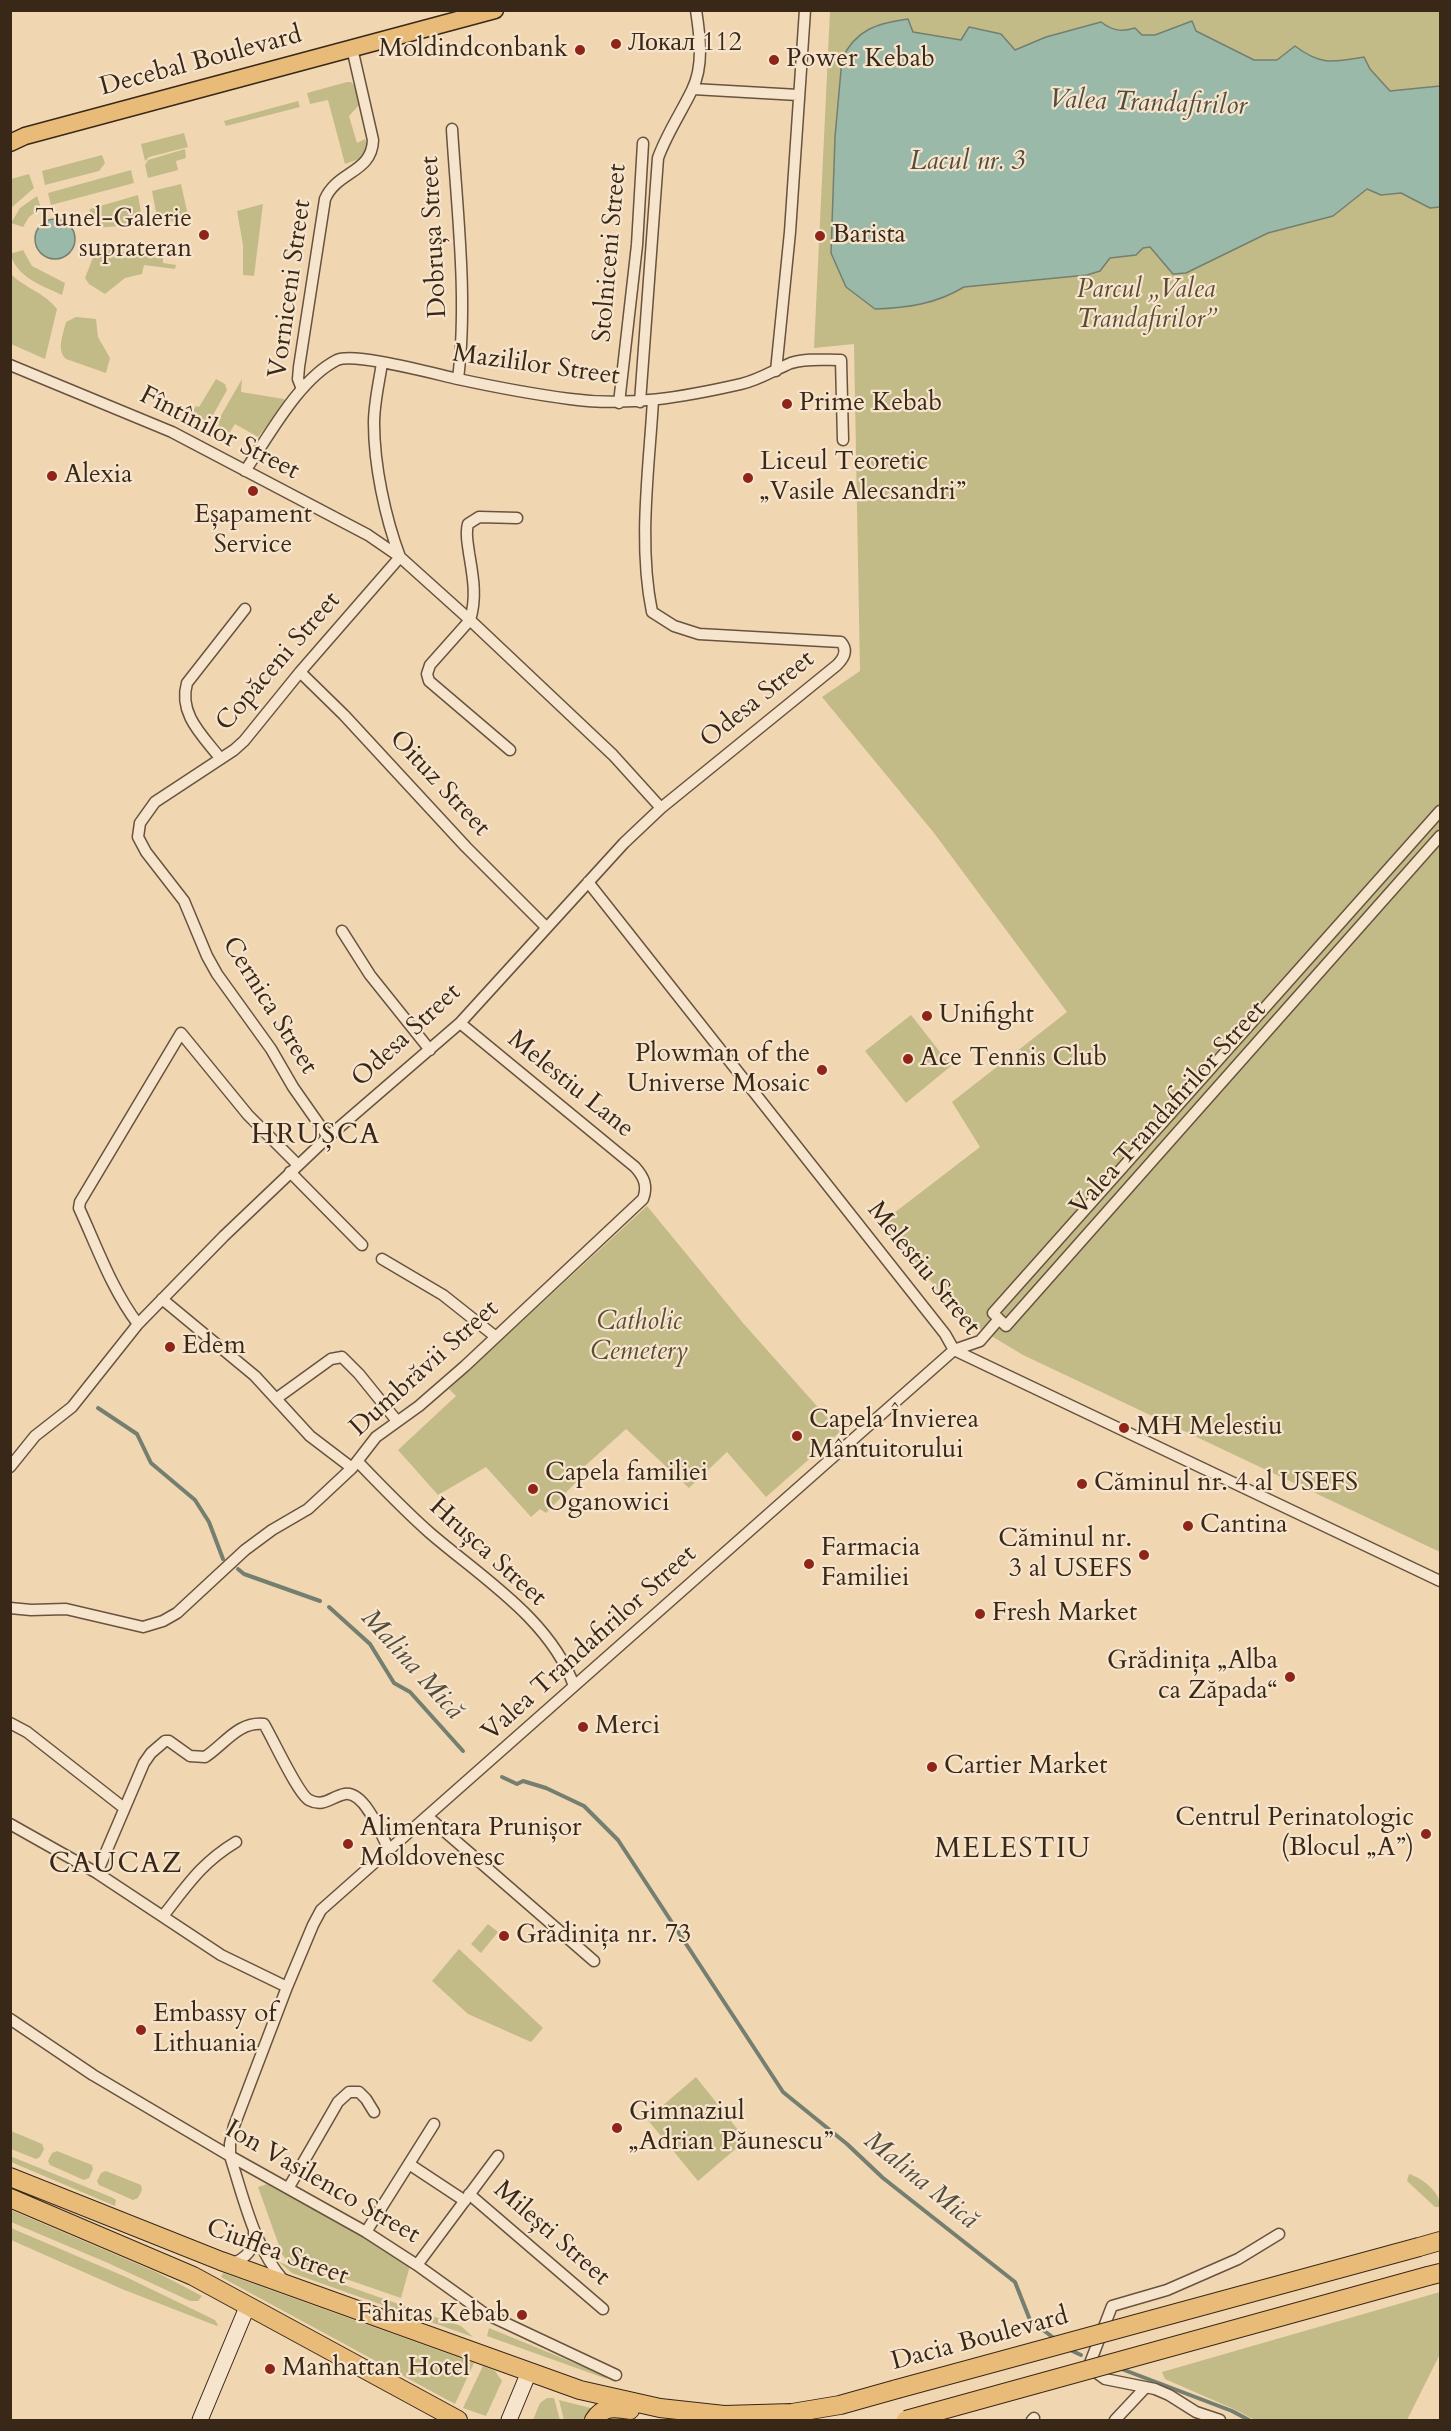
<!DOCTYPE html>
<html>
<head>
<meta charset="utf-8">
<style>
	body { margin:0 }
	#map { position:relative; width:1451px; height:2431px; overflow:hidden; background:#f1d6b2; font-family:Cardo,serif }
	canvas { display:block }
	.frame { position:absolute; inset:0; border:12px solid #392717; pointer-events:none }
</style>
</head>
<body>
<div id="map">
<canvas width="1451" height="2431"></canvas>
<div class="frame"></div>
</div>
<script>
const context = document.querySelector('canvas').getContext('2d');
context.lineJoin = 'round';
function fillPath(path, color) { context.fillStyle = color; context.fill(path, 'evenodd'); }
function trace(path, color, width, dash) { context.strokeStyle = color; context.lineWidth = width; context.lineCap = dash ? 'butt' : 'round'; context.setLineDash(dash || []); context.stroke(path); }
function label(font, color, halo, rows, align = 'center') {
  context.font = font + ' Cardo,serif'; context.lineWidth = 4.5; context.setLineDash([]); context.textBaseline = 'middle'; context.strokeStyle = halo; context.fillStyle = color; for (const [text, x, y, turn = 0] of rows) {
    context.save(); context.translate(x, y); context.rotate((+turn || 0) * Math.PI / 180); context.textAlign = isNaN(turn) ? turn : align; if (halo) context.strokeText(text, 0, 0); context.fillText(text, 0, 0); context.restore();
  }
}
const green = new Path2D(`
	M 830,11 L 1440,11 L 1440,1552 L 1023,1355 L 963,1319 L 881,1223 L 980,1147 L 952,1102 L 1067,1012 L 934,833 L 822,697 L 860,671 L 854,344 L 814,348 Z
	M 347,82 L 351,82 L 354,85 L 359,105 L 349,116 L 357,143 L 365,139 L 368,147 L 362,158 L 345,164 L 328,100 L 310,104 L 307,93 Z
	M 298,101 L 300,107 L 226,126 L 224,121 Z
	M 184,133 L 188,147 L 149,157 L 145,161 L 141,144 Z
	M 185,149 L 186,158 L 176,161 L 178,170 L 148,178 L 145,165 L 148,160 Z
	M 102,155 L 105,163 L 99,171 L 45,185 L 42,171 Z
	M 131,170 L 134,183 L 51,205 L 48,193 Z
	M 29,174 L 34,188 L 11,208 L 11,179 Z
	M 181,184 L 189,220 L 158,222 L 152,191 Z
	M 138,195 L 143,224 L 96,228 L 89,213 L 90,209 Z
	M 37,196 L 41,208 L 29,217 L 23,227 L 11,223 L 20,208 Z
	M 263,204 L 254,276 L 243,275 L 243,245 L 237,211 Z
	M 101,249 L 163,257 L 163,263 L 176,265 L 175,269 L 144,265 L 142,274 L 125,278 L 105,294 L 89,284 L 85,278 L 94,255 Z
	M 23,250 L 32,266 L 65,283 L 62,295 C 41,285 18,278 10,254 Z
	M 10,273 C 24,288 44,292 57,309 L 45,359 L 11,344 Z
	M 76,317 L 96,319 L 98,337 L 110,358 L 106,373 L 66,359 C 56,350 63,335 66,322 Z
	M 216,379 L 225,384 L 227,390 L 213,415 L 205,420 L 190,415 L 196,406 L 199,407 Z
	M 242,379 L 241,392 L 284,399 L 286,402 L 258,437 L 235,424 L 228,435 L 219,427 L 219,419 Z
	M 911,1015 L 951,1066 L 906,1103 L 865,1051 Z
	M 647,1206 L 743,1323 L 840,1432 L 766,1497 L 727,1452 L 689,1488 L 626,1429 L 576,1474 L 579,1479 L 546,1513 L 540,1509 L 531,1517 L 486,1467 L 438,1495 L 398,1450 L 456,1396 L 449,1389 Z
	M 488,1924 L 498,1932 L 481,1953 L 471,1944 Z
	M 459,1949 L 543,2028 L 531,2042 L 468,2014 L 432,1981 Z
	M 696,2077 L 746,2140 L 698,2181 L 647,2119 Z
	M 11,2131 L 42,2144 L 44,2149 L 40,2157 L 36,2159 L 11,2149 Z
	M 57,2151 L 92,2165 L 93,2169 L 89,2178 L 84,2180 L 50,2165 L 48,2161 L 52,2153 Z
	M 10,2156 L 111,2197 L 116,2200 L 115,2206 L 11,2162 Z
	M 106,2171 L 141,2185 L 142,2190 L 138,2198 L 133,2200 L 99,2185 L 97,2181 L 101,2173 Z
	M 1409,2174 C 1422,2178 1441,2192 1440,2207 L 1435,2207 L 1407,2181 Z
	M 267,2184 L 411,2262 L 401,2298 L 285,2258 L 282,2254 L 258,2187 Z
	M 11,2210 L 156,2272 L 202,2296 L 198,2301 L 190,2301 L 108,2263 L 11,2222 Z
	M 11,2228 L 126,2277 L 215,2320 L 218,2325 L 217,2326 L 122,2289 L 11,2240 Z
	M 279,2262 L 461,2326 L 473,2337 L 292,2273 Z
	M 223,2273 L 474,2363 L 455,2404 L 221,2277 Z
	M 1440,2292 L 1440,2354 L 1407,2420 L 1255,2420 L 1236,2410 L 1165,2379 L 1162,2372 Z
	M 489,2328 L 606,2376 L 607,2379 L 487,2336 Z
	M 483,2366 L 495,2371 L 502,2381 L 486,2416 L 463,2408 Z
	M 547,2398 L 554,2398 L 560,2420 L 533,2420 L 540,2403 Z
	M 559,2400 L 634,2419 L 643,2420 L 564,2420 Z`);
const water = new Path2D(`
	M 908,19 L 913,32 L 961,40 L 969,27 L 1001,34 L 1015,50 L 1046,37 L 1101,22 C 1113,31 1121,32 1135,28 L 1142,35 L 1155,35 L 1192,21 L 1196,31 L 1254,60 L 1277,60 L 1295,46 C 1321,66 1334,62 1364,57 L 1370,69 L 1390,91 L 1440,86 L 1440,207 L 1430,208 L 1401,193 L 1381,195 L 1367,189 L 1333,216 L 1268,233 L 1186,273 L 1173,274 L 1150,247 L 1143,248 L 1136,255 L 1110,258 L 1100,271 L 1087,275 L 964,287 C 936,304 907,308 875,309 L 846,287 L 831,253 L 835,137 L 842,59 C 856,29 878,23 908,19 Z
	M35 239a20 20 0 1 1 40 0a20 20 0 1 1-40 0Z`);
const stream = new Path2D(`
	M 98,1408 L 137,1434 L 151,1463 L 195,1500 L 209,1522 L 223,1559
	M 238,1569 L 244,1574 L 320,1601
	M 329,1607 L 370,1644 L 394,1683 L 410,1692 L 463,1751
	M 502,1777 L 517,1784 L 523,1781 L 546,1788 L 584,1806 L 618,1840 L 783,2092 L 847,2144 L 883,2178 L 1015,2282 L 1030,2320 L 1055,2339
	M 1068,2349 L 1081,2355
	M 1119,2368 L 1232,2411 L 1249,2420`);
const street = new Path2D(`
	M 693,89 L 798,95
	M 452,129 C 457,211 468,298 458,379
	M 10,365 L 172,432 L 368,535 L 400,557 L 470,620 L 613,755 L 661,808
	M 776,371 L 790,232 L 805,10
	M 302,389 L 298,379 L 299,367 L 325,199 C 337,171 372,173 373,140 L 352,48
	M 640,402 L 658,158 C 667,133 681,113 692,90 C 704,66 700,36 696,10
	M 619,403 L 637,245 L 643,143
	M 245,471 C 269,436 299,379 337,360 C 355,352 435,374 458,379 C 495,387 532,394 570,399 C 628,407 684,397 741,384 C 759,380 774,370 791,363 C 806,358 825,360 841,360 L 843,440
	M 300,672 L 344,715 L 466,847 L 546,927
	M 510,750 L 429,681 L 427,674 L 430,665 L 470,620 C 477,597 473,577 469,553 C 468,544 465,534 468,524 L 479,517 L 517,518
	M 220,758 C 203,736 178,714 187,683 L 245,609
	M 1440,811 L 993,1313 L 1006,1326 L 1440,836
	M 588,882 L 945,1334 L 954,1350 L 1440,1581
	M 342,931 L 370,975 L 430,1050
	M 328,1137 L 293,1087 L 271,1049 L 217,974 L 207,956 L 184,901 L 146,852 L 138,837 L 140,823 L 155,802 L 234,750 L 244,741 L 300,672 L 400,557 C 385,517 374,465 374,423 C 374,403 379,383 382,363
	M 290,1172 L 362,1245
	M 382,1259 L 443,1295 L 496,1337
	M 162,1299 L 255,1376 L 310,1436 L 352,1468
	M 138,1324 C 112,1290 97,1247 79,1208 L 80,1202 L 181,1033 L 248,1115 L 298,1165
	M 277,1398 L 331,1359 L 342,1357 L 359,1374 L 397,1421
	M 358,1462 C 381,1486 405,1511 430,1533 C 481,1577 551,1620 574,1686
	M 10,1467 L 35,1436 L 72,1407 L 138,1324 L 224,1236 L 328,1137 L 460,1023 L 624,843 L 661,808 L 837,665 C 844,658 848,650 841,642 L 699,634 L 674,626 L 652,612 C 638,544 649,469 653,400
	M 10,1608 L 31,1610 L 66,1609 L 143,1627 L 163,1621 L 177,1613 L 245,1550 L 272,1530 L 308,1509 L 321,1497 L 352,1468 L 376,1437 L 419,1406 L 465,1366 L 643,1199 C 648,1186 644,1177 635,1167 L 460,1023
	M 10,1723 L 27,1732 L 124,1808
	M 427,1816 L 594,1961
	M 10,1824 L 97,1873 L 221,1955 L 287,1987
	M 97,1873 L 144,1763 L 151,1753 L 165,1741 L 169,1741 L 190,1756 L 205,1757 C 224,1745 238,1721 264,1724 C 273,1739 298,1794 309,1800 C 324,1808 332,1796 345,1794 C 365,1791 382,1836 389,1850
	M 163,1916 C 187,1886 201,1863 236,1842
	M 10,2019 L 93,2075 L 230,2156 L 366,2232 L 417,2265 L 484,2313 L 616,2375
	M 409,2164 L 465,2201
	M 289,2187 L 338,2102 L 349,2092 L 359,2092 L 366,2099 L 374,2112
	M 469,2194 L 603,2309
	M 366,2232 L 434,2124
	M 231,2264 C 247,2258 255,2249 254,2231
	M 417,2265 L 498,2156
	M 284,2281 C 254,2247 244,2199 230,2156 L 230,2144 L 234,2126 L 287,1987 L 313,1925 L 321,1910 L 954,1350 L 980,1341 L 999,1319
	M 1032,2420 L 1034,2418
	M 1115,2420 L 1145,2388
	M 1220,2420 L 1196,2412 L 1169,2395 L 1155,2389 L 1105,2379 L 1094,2371 L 1090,2363 L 1112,2306 L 1167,2290 L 1238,2259 L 1279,2234`);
const secondary = new Path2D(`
	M 200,2420 L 248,2305
	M 509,2420 L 529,2372`);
const primary = new Path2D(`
	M 10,143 L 25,136 L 495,10`);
const highway = new Path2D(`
	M 10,2177 L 221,2261 L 580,2390 L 660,2408 L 724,2415 L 792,2413 L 840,2405 L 897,2389
	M 10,2198 L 193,2276 L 458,2420
	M 1419,2247 L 1440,2241
	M 1428,2276 L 1440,2273
	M 594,2420 C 603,2406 614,2407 630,2410`);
const highwayBridge = new Path2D(`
	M 897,2389 L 1419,2247
	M 906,2420 L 1428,2276`);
const markers = [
	[616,44,6,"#8f2418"],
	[580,50,6,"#8f2418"],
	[774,60,6,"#8f2418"],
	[204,235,6,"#8f2418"],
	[820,236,6,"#8f2418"],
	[787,404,6,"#8f2418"],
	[52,476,6,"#8f2418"],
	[748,478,6,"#8f2418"],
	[253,491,6,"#8f2418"],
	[927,1016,6,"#8f2418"],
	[908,1059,6,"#8f2418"],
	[822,1070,6,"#8f2418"],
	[170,1347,6,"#8f2418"],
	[1124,1428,6,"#8f2418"],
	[797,1436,6,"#8f2418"],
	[1082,1484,6,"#8f2418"],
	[533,1489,6,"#8f2418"],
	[1188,1526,6,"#8f2418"],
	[1144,1555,6,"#8f2418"],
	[809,1564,6,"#8f2418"],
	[980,1614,6,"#8f2418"],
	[1290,1677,6,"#8f2418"],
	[583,1727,6,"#8f2418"],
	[932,1767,6,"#8f2418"],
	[1426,1834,6,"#8f2418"],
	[348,1844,6,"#8f2418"],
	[504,1936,6,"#8f2418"],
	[141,2030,6,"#8f2418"],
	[617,2128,6,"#8f2418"],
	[522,2315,6,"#8f2418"],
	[270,2369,6,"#8f2418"]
];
const poiNames = [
	["Локал 112",628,44],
	["Moldindconbank",568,50,"right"],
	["Power Kebab",786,60],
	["Tunel-Galerie",192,220,"right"],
	["suprateran",192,250,"right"],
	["Barista",832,236],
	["Prime Kebab",799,404],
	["Liceul Teoretic",760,463],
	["„Vasile Alecsandri”",760,493],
	["Alexia",64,476],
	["Eșapament",253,516,"center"],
	["Service",253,546,"center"],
	["Unifight",939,1016],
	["Plowman of the",810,1055,"right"],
	["Universe Mosaic",810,1085,"right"],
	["Ace Tennis Club",920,1059],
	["Edem",182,1347],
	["Capela Învierea",809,1421],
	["Mântuitorului",809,1451],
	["MH Melestiu",1136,1428],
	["Capela familiei",545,1474],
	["Oganowici",545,1504],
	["Căminul nr. 4 al USEFS",1094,1484],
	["Cantina",1200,1526],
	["Căminul nr.",1132,1540,"right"],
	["3 al USEFS",1132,1570,"right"],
	["Farmacia",821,1549],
	["Familiei",821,1579],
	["Fresh Market",992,1614],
	["Grădinița „Alba",1278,1662,"right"],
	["ca Zăpada“",1278,1692,"right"],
	["Merci",595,1727],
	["Cartier Market",944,1767],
	["Centrul Perinatologic",1414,1819,"right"],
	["(Blocul „A”)",1414,1849,"right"],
	["Alimentara Prunișor",360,1829],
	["Moldovenesc",360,1859],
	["Grădinița nr. 73",516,1936],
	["Embassy of",153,2015],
	["Lithuania",153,2045],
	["Gimnaziul",629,2113],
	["„Adrian Păunescu”",629,2143],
	["Fahitas Kebab",510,2315,"right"],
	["Manhattan Hotel",282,2369]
];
const streetNames = [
	["Decebal Boulevard",201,62,-15],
	["Dobrușa Street",435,237,-93],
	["Stolniceni Street",611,253,-85],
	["Vorniceni Street",291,289,-82],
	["Mazililor Street",536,366,8],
	["Fîntînilor Street",219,434,27],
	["Copăceni Street",279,662,-49],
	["Odesa Street",758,700,-39],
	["Oituz Street",439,784,47],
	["Cernica Street",269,1006,58],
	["Odesa Street",407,1036,-43],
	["Melestiu Lane",570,1085,39],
	["Valea Trandafirilor Street",1169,1109,-48],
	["Melestiu Street",923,1269,51],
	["Dumbrăvii Street",425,1369,-42],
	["Hrușca Street",487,1553,42],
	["Valea Trandafirilor Street",590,1644,-42],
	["Ion Vasilenco Street",322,2183,30],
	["Milești Street",551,2234,41],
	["Ciuflea Street",277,2253,20],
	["Dacia Boulevard",980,2340,-15]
];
const parkNames = [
	["Parcul „Valea",1146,291],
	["Trandafirilor”",1146,321],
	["Catholic",639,1323],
	["Cemetery",639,1353]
];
const waterNames = [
	["Valea Trandafirilor",1148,104,2],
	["Lacul nr. 3",967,163],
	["Malina Mică",411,1665,48],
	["Malina Mică",920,2181,39]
];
const quarterNames = [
	["HRUȘCA",316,1137],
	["MELESTIU",1013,1851],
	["CAUCAZ",116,1866]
];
fillPath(green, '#c2bb87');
fillPath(water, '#9bb9a9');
trace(water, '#747f6f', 1.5);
trace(stream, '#747f6f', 4);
trace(street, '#67533e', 13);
trace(secondary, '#392717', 17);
trace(primary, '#392717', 19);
trace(highway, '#392717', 20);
trace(street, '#f6e4cd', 10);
trace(secondary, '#f6e4cd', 15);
trace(primary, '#e8bb79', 16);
trace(highway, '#e8bb79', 18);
trace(highwayBridge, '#392717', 20, []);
trace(highwayBridge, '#e8bb79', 18);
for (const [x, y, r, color] of markers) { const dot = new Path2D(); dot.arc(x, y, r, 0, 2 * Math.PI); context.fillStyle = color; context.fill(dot); trace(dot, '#f6e4cd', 2); }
label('26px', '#392717', '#f6e4cd', poiNames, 'left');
label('26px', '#392717', '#f6e4cd', streetNames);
label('italic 26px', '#5b4c33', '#f6e4cd', parkNames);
label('italic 27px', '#524c3c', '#f6e4cd', waterNames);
context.letterSpacing = '1.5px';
label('28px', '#392717', '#f6e4cd', quarterNames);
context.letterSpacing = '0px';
</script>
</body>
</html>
